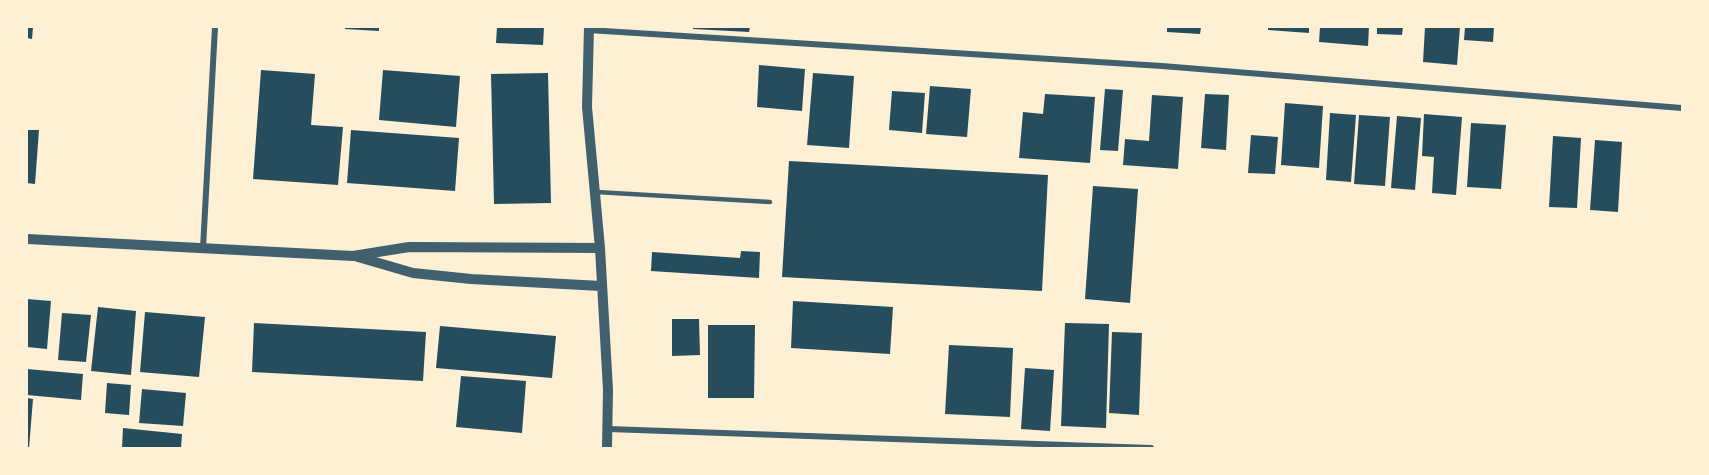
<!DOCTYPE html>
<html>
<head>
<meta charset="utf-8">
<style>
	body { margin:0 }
	#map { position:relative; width:1709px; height:475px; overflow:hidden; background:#fdf0d5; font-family:Rubik,sans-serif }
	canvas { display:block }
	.frame { position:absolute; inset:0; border:28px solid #fdf0d5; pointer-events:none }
</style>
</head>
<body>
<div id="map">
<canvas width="1709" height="475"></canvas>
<div class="frame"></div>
</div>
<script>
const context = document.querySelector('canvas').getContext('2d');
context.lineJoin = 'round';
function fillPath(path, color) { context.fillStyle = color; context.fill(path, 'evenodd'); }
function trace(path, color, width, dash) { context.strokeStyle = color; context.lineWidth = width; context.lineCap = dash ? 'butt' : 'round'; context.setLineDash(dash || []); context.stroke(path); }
const building = new Path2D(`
	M 27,27 L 33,27 L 32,39 L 27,38 Z
	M 345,27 L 379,27 L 379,31 L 345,29 Z
	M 497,27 L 544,27 L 543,45 L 496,43 Z
	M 693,27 L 750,27 L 749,32 L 693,29 Z
	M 1167,27 L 1201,27 L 1200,34 L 1167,32 Z
	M 1268,27 L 1309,27 L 1309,33 L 1268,30 Z
	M 1320,27 L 1369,27 L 1368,46 L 1319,42 Z
	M 1377,27 L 1403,27 L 1402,35 L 1377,34 Z
	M 1425,27 L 1460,27 L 1457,65 L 1423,62 Z
	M 1465,27 L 1494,27 L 1493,42 L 1464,40 Z
	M 759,65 L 805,69 L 802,111 L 757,107 Z
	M 261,70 L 315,74 L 311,125 L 343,127 L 338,185 L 253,179 Z
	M 383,70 L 460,76 L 456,127 L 379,120 Z
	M 548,73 L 551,203 L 494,204 L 491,74 Z
	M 813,73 L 854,76 L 849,148 L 807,145 Z
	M 930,86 L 971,89 L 967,137 L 926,134 Z
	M 1105,89 L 1123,90 L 1118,151 L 1100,150 Z
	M 892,91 L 925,93 L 922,133 L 889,130 Z
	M 1045,94 L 1095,97 L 1090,163 L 1019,158 L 1023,112 L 1043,114 Z
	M 1205,94 L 1229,95 L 1226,150 L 1201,148 Z
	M 1152,95 L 1183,97 L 1178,169 L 1123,165 L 1125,139 L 1149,141 Z
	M 1285,103 L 1323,106 L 1319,168 L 1281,165 Z
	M 1330,113 L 1356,115 L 1351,182 L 1326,180 Z
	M 1424,114 L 1462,117 L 1456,195 L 1432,193 L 1434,157 L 1422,156 Z
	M 1359,115 L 1390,117 L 1385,186 L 1354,184 Z
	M 1397,116 L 1421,118 L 1415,190 L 1391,188 Z
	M 1471,123 L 1506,125 L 1501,189 L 1467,187 Z
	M 27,130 L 39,130 L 35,184 L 27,183 Z
	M 351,130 L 459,138 L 455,191 L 347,183 Z
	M 1251,135 L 1278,137 L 1275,174 L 1248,173 Z
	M 1553,136 L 1581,138 L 1577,208 L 1549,207 Z
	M 1595,140 L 1622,142 L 1618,212 L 1590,210 Z
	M 789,161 L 1048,175 L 1042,291 L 782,277 Z
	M 1093,186 L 1138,189 L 1130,303 L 1085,299 Z
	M 741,251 L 760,252 L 759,278 L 651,271 L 652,252 L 740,258 Z
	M 27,299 L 51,301 L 47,349 L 27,347 Z
	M 793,301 L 893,307 L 890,354 L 791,348 Z
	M 98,307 L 136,311 L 131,375 L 91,371 Z
	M 145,312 L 205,317 L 199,377 L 140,372 Z
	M 62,313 L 91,315 L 86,362 L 58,360 Z
	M 672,319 L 699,319 L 700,355 L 672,356 Z
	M 254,323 L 426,332 L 423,381 L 252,372 Z
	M 1065,323 L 1109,324 L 1106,428 L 1061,426 Z
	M 708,325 L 755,325 L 754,398 L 708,398 Z
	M 440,326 L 556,336 L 552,378 L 436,368 Z
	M 1112,332 L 1142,333 L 1139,415 L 1109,413 Z
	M 949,345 L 1013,348 L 1010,417 L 945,414 Z
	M 1025,368 L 1054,370 L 1050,431 L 1021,429 Z
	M 27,369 L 83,374 L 81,400 L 27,395 Z
	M 461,376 L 526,381 L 522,433 L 456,427 Z
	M 107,383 L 131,385 L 129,415 L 105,413 Z
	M 142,389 L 186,393 L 183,426 L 139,423 Z
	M 27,398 L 33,399 L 29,448 L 27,448 Z
	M 123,428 L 182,434 L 181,448 L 122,448 Z`);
const service = new Path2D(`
	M 596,192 L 770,202`);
const minor = new Path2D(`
	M 588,30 L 1162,66 L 1682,108
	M 203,248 L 215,27
	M 608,429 L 1151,448`);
const tertiary = new Path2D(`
	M 589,27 L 587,107 L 600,248 L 608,390 L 607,448
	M 27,239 L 353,256 L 409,247 L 600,248
	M 358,257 L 413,273 L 471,279 L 601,286`);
fillPath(building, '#264d5e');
trace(service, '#3f606c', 4.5);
trace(minor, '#3f606c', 6);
trace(tertiary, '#3f606c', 10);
</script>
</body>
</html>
